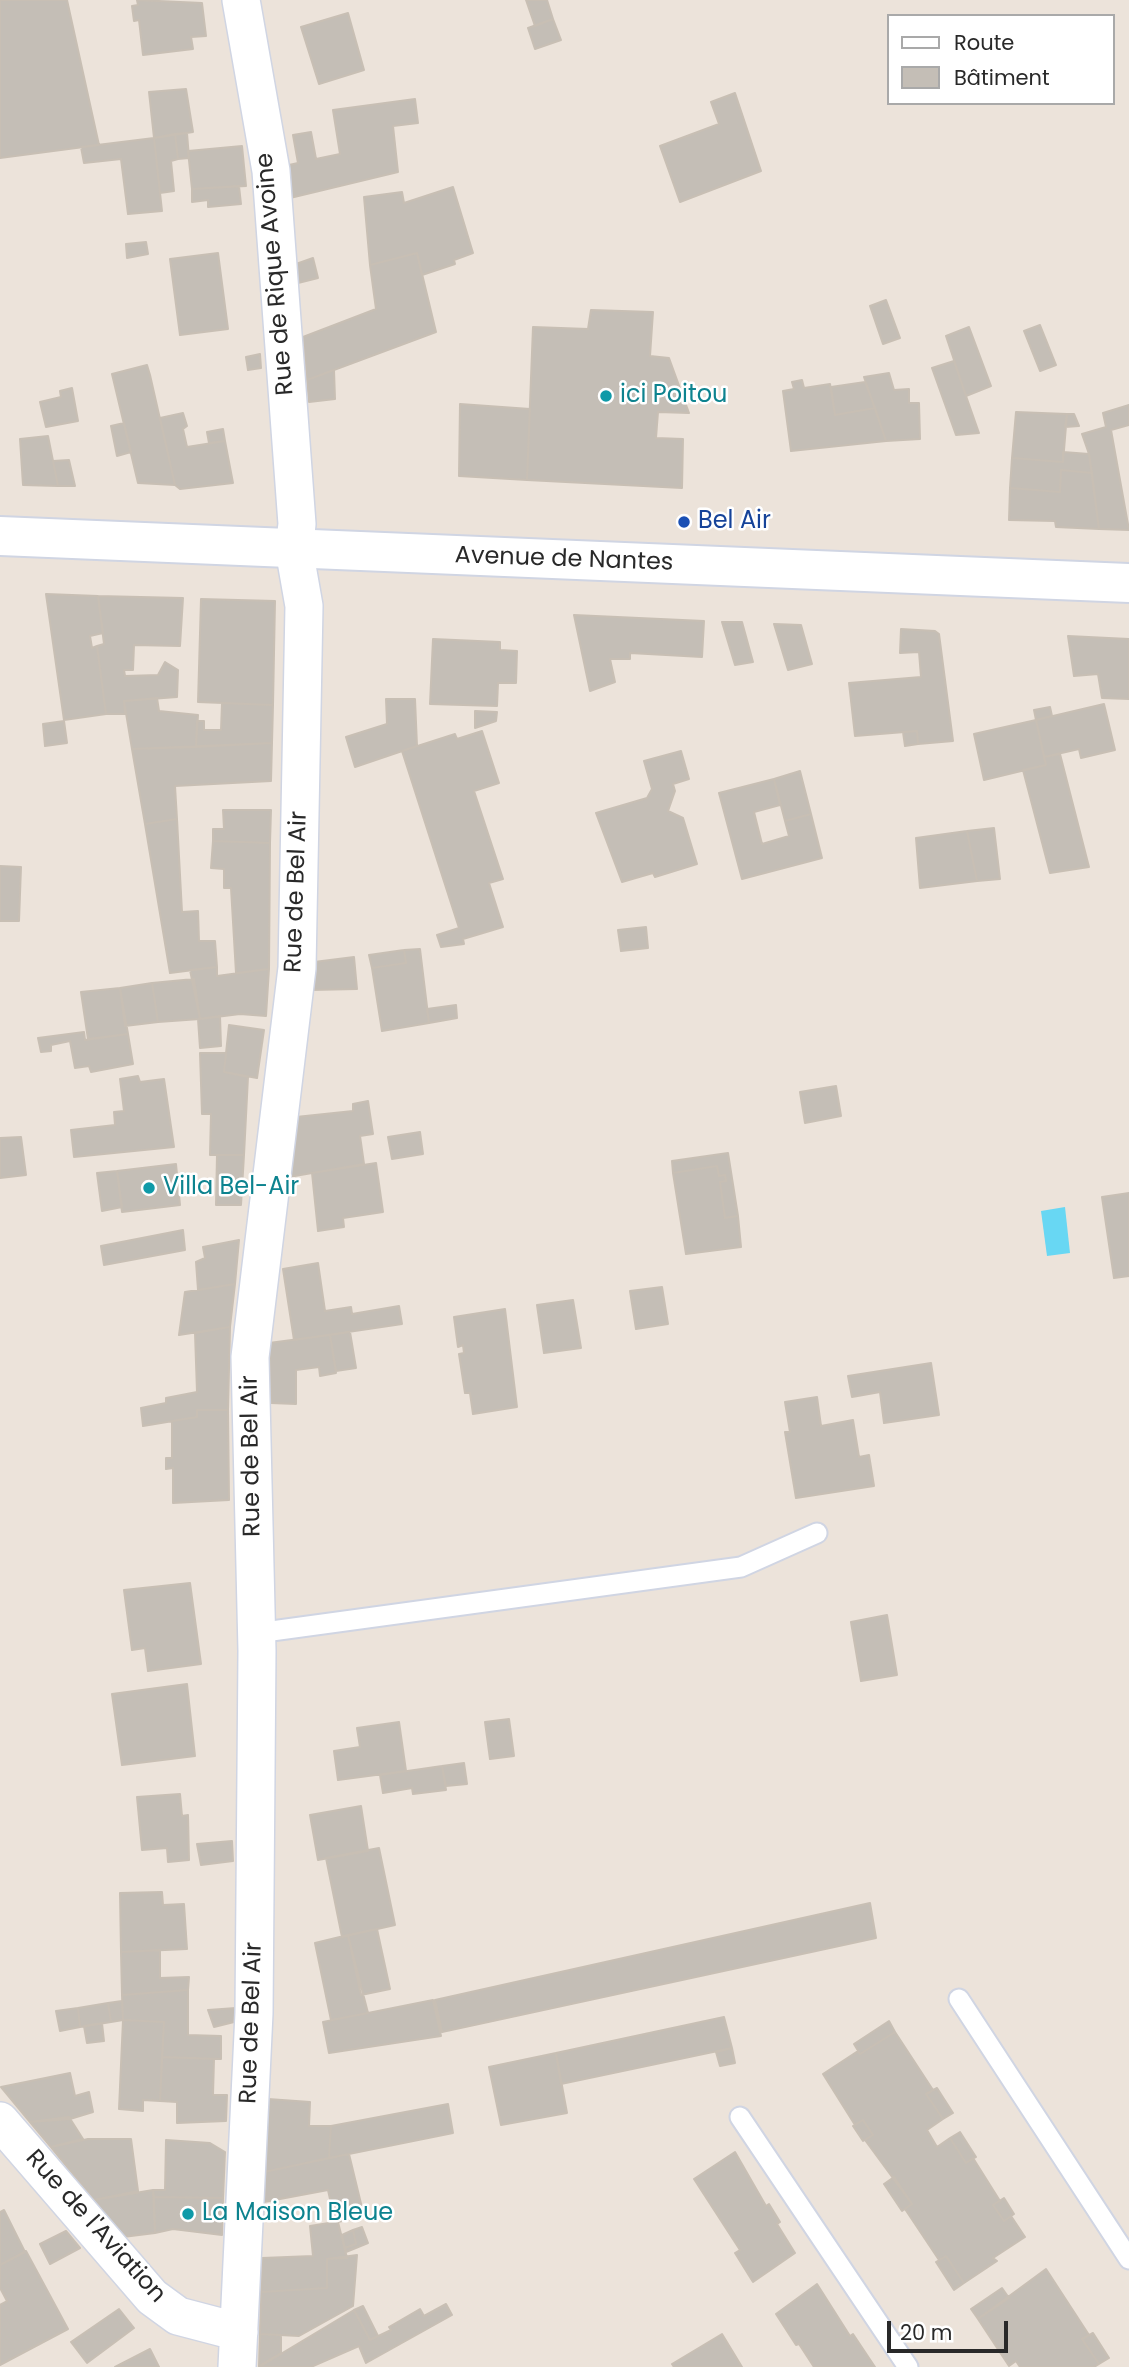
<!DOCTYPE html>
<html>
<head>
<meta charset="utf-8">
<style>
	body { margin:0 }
	#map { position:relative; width:1129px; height:2367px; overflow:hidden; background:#ece3da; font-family:Poppins,sans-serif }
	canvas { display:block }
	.legend { position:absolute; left:887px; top:14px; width:228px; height:91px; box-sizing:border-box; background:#fff; border:2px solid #a9a9a9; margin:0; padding:9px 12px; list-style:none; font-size:21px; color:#292929 }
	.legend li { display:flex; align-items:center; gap:14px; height:35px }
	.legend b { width:35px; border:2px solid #a9a9a9 }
	.scale { position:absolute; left:887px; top:2321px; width:121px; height:32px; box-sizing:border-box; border:4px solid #292929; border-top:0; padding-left:9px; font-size:21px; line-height:24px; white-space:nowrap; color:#292929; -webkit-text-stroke:5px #fff; paint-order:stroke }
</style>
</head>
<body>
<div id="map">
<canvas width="1129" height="2367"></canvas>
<ul class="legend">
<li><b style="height:9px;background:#fff"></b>Route</li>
<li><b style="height:19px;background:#c4beb6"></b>Bâtiment</li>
</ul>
<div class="scale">20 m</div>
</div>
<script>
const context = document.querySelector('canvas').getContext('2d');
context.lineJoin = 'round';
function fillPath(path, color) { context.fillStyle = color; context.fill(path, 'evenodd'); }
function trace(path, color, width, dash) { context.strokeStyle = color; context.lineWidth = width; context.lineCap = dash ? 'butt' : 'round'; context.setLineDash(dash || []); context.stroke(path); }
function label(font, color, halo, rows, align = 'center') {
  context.font = font + ' Poppins,sans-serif'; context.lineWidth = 5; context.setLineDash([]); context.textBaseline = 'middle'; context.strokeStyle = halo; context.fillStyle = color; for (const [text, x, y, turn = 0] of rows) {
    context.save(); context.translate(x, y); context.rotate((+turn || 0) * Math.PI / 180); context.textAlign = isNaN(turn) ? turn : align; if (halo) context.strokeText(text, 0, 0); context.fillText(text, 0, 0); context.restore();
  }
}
const water = new Path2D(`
	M 1065,1207 L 1070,1253 L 1047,1256 L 1041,1211 Z`);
const building = new Path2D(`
	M 0,0 L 67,0 L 99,145 L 0,158 Z
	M 137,0 L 202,3 L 206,36 L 191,37 L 193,49 L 143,55 L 139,20 L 134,21 L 132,6 L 138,5 Z
	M 526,0 L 547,0 L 553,19 L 535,26 Z
	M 348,13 L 364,70 L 319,84 L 301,27 Z
	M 553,19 L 561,40 L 535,49 L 528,28 Z
	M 186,89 L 193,132 L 154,138 L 149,92 Z
	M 735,93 L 761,171 L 680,202 L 660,146 L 719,124 L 711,102 Z
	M 415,99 L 418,123 L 393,126 L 398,172 L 290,198 L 289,165 L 298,163 L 293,135 L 311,132 L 316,159 L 340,154 L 333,110 Z
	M 187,133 L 189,158 L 178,159 L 175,134 Z
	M 175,134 L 178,159 L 171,161 L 174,191 L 160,193 L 154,138 Z
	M 154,138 L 162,211 L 128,214 L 121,159 L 84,163 L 81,147 Z
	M 242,146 L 246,186 L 192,189 L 188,151 Z
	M 239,186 L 241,204 L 208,207 L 208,200 L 192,202 L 192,189 Z
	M 453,187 L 473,253 L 454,260 L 455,264 L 422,275 L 417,253 L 370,265 L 364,197 L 402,192 L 404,203 Z
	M 146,242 L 148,254 L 127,258 L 126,244 Z
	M 218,253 L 228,329 L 180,335 L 170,259 Z
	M 417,253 L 436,332 L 307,380 L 303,337 L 376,309 L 370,265 Z
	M 313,258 L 318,278 L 298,283 L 296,264 Z
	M 886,300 L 900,338 L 883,344 L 870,306 Z
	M 591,310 L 653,312 L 650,356 L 669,358 L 689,413 L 658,412 L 656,438 L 683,439 L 682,488 L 527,480 L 533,327 L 588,329 Z
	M 1040,325 L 1056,365 L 1040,371 L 1024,331 Z
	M 969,327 L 991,386 L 966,396 L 946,336 Z
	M 260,354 L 261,368 L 248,370 L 246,357 Z
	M 954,361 L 966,396 L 979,433 L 956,435 L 932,368 Z
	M 147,365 L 150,375 L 175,485 L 138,483 L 112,374 Z
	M 334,370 L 335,399 L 309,402 L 307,380 Z
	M 889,373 L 894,390 L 909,389 L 909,403 L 919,403 L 920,439 L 886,441 L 864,377 Z
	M 802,380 L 804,388 L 830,384 L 835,415 L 875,408 L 886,441 L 791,451 L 783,391 L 794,389 L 792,382 Z
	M 865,382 L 875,408 L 835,415 L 831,387 Z
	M 72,388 L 78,421 L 46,427 L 40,402 L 61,397 L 60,391 Z
	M 460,404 L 530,409 L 527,480 L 459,476 Z
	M 1129,405 L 1129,425 L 1111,430 L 1129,530 L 1099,529 L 1089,454 L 1082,434 L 1106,427 L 1103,413 Z
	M 1016,412 L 1067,414 L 1063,462 L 1012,458 Z
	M 183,413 L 187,426 L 183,429 L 187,447 L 225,441 L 233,483 L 180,489 L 175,485 L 160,418 Z
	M 1067,414 L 1074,414 L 1079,426 L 1065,427 Z
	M 124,423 L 131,452 L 117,456 L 111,426 Z
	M 223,429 L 225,441 L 209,443 L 207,432 Z
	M 48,436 L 58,486 L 23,485 L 20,439 Z
	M 1063,452 L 1089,454 L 1092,473 L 1061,470 L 1060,492 L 1010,488 L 1012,458 L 1063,462 Z
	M 69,460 L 75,486 L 58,486 L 53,461 Z
	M 1061,470 L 1092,473 L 1099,529 L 1056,527 L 1055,521 L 1009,520 L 1010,488 L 1060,492 Z
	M 46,594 L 98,596 L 103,633 L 90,636 L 92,648 L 97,646 L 106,714 L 64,720 Z
	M 98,596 L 183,598 L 180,646 L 134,645 L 133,670 L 124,670 L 125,676 L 158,675 L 165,662 L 178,670 L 177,697 L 124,701 L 125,714 L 106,714 L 97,646 L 104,644 Z
	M 201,599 L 275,601 L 273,705 L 198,702 Z
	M 574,615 L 704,621 L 702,657 L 630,653 L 630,659 L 610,659 L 615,682 L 590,691 Z
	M 722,622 L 742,622 L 753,662 L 735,665 Z
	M 774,624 L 801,625 L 812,664 L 788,670 Z
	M 901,629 L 935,631 L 939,634 L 953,741 L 918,744 L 917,731 L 855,736 L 849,683 L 921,677 L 919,652 L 900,653 Z
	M 1068,636 L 1129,639 L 1129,699 L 1102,698 L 1098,674 L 1074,676 Z
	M 433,639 L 500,642 L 500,650 L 517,651 L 516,683 L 498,683 L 497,706 L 430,704 Z
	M 157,698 L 159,711 L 198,715 L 196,747 L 132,749 L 124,701 Z
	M 386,699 L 415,699 L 417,746 L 355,767 L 346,737 L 387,724 Z
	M 222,703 L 273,705 L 272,743 L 196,747 L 197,721 L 204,721 L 204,730 L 221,730 Z
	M 1104,704 L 1115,750 L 1081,758 L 1079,749 L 1044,757 L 1036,720 Z
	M 1050,707 L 1052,716 L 1036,720 L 1034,710 Z
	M 475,711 L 497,712 L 496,721 L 475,728 Z
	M 1036,720 L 1046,765 L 984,780 L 974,734 Z
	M 64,721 L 67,743 L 45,746 L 43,724 Z
	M 482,731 L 499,783 L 474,791 L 503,879 L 489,883 L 503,927 L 463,939 L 464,944 L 441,947 L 437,935 L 459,928 L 402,751 L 455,734 L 457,739 Z
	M 917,731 L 918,744 L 905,746 L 903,732 Z
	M 272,743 L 271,781 L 175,786 L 177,819 L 145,824 L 132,749 Z
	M 681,751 L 689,779 L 673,784 L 675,791 L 668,811 L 683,818 L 697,864 L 655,877 L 653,873 L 622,882 L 596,813 L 647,798 L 652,789 L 644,761 Z
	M 1060,754 L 1089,867 L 1050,873 L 1023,770 L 1046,765 L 1044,757 Z
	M 800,771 L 811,814 L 785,821 L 774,779 Z
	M 774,779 L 780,805 L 754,812 L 762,844 L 789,836 L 785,821 L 811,814 L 822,858 L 742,879 L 719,793 Z
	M 223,810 L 271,810 L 270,843 L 213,841 L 213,829 L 224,829 Z
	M 177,819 L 182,912 L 198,911 L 199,941 L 215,941 L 217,967 L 170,973 L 145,824 Z
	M 994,828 L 1000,879 L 977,881 L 967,831 Z
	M 967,831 L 977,881 L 920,888 L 916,838 Z
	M 213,841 L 270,843 L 269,969 L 236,973 L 231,888 L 224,888 L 224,869 L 211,868 Z
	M 0,866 L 21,867 L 19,921 L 0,921 Z
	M 646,927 L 648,948 L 621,951 L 618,930 Z
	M 420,949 L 429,1023 L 382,1031 L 372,968 L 406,963 L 404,950 Z
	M 404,950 L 406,963 L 372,968 L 369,955 Z
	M 354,957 L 357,989 L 311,990 L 314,962 Z
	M 217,967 L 217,976 L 269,969 L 266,1016 L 240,1014 L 200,1019 L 190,970 Z
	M 194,979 L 200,1019 L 158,1022 L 152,983 Z
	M 152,983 L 158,1022 L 125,1026 L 120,988 Z
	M 120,988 L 128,1034 L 88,1039 L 81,992 Z
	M 456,1005 L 457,1018 L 429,1023 L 427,1009 Z
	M 220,1016 L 221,1046 L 200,1048 L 198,1019 Z
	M 229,1025 L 264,1030 L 257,1078 L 224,1072 Z
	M 84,1032 L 85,1040 L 128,1034 L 133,1064 L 91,1072 L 89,1066 L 75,1068 L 70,1041 L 51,1045 L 51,1051 L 41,1052 L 38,1038 Z
	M 200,1053 L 226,1053 L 224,1072 L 248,1077 L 244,1155 L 210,1155 L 211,1114 L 202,1114 Z
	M 138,1076 L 140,1082 L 164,1079 L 174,1147 L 74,1157 L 71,1130 L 115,1125 L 114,1112 L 124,1111 L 120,1079 Z
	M 836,1086 L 841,1116 L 805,1123 L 800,1092 Z
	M 368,1101 L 373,1134 L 360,1136 L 364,1164 L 289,1177 L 296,1117 L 353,1111 L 353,1104 Z
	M 420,1132 L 423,1154 L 392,1159 L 388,1137 Z
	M 21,1137 L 26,1175 L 0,1178 L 0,1138 Z
	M 728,1153 L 738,1216 L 725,1218 L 720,1182 L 726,1181 L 725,1175 L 719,1176 L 717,1166 L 673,1173 L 672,1161 Z
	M 217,1155 L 244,1155 L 241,1205 L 216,1205 Z
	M 376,1163 L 383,1212 L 343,1218 L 344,1227 L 318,1231 L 312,1173 Z
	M 176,1164 L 180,1205 L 122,1212 L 117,1171 Z
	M 717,1166 L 719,1176 L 725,1175 L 726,1181 L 720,1182 L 725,1218 L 738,1216 L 741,1247 L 686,1254 L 673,1173 Z
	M 117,1171 L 122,1207 L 102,1211 L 97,1173 Z
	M 1129,1193 L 1129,1276 L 1114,1278 L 1102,1197 Z
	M 183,1230 L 185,1250 L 104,1265 L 101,1246 Z
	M 239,1240 L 235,1284 L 198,1290 L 196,1262 L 205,1258 L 203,1247 Z
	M 318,1263 L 325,1311 L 351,1307 L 352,1314 L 399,1306 L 402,1324 L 294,1340 L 283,1269 Z
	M 235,1284 L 230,1327 L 179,1335 L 185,1292 Z
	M 662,1287 L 668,1324 L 636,1329 L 630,1291 Z
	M 573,1300 L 581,1348 L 544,1353 L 537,1305 Z
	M 505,1309 L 517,1407 L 473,1414 L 470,1393 L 465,1393 L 459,1354 L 464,1353 L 463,1345 L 458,1347 L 454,1317 Z
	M 230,1327 L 228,1410 L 197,1410 L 197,1417 L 143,1426 L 141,1408 L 166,1403 L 166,1398 L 197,1392 L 195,1333 Z
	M 350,1332 L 356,1368 L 336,1371 L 330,1335 Z
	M 330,1335 L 336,1373 L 320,1376 L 319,1367 L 296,1370 L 296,1404 L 271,1403 L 269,1343 Z
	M 931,1363 L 939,1415 L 884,1423 L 880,1392 L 852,1397 L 848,1376 Z
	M 817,1397 L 821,1426 L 853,1420 L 859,1457 L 869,1455 L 874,1486 L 796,1498 L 785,1432 L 790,1432 L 785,1402 Z
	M 197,1410 L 228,1410 L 229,1500 L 173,1503 L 173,1468 L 166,1469 L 166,1458 L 172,1458 L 172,1421 L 197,1417 Z
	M 190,1583 L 201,1664 L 148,1671 L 145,1648 L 132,1650 L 124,1590 Z
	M 887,1615 L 897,1675 L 861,1681 L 851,1622 Z
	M 187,1684 L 195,1756 L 122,1765 L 112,1694 Z
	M 509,1719 L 514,1756 L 490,1759 L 485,1722 Z
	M 399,1722 L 406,1771 L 338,1780 L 334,1751 L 360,1747 L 357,1728 Z
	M 464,1763 L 467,1784 L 446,1786 L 442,1766 Z
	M 442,1766 L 446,1790 L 413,1794 L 412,1788 L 383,1793 L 380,1775 Z
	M 180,1794 L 182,1816 L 188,1815 L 189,1860 L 168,1862 L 167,1848 L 142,1850 L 137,1797 Z
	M 361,1806 L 368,1851 L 318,1860 L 310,1815 Z
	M 232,1841 L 233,1861 L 201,1865 L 197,1844 Z
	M 379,1848 L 395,1925 L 342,1937 L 326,1858 Z
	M 162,1892 L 163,1905 L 184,1904 L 187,1949 L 121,1952 L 120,1893 Z
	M 870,1903 L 876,1938 L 442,2032 L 435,2000 Z
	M 377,1929 L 390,1989 L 361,1995 L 348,1935 Z
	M 348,1935 L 368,2013 L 331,2020 L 315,1943 Z
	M 160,1950 L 160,1978 L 189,1977 L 188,1990 L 122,1995 L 121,1952 Z
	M 188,1990 L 188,2035 L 221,2036 L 221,2059 L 162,2057 L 164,2022 L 123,2020 L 122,1995 Z
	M 433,2000 L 441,2036 L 329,2053 L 323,2022 Z
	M 122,2001 L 123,2020 L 111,2022 L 108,2003 Z
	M 108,2003 L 111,2022 L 80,2027 L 78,2008 Z
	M 78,2008 L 80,2027 L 60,2031 L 56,2011 Z
	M 236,2008 L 234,2022 L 214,2027 L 208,2010 Z
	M 724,2017 L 732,2048 L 561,2084 L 556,2053 Z
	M 123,2020 L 164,2022 L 160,2101 L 143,2100 L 143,2111 L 119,2109 Z
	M 889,2021 L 895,2032 L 860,2054 L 854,2044 Z
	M 102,2023 L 104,2041 L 87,2043 L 84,2026 Z
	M 895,2032 L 933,2090 L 926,2094 L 943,2119 L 927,2130 L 937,2147 L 950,2138 L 966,2163 L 973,2158 L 1000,2201 L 993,2205 L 1004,2221 L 1011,2216 L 1025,2237 L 993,2258 L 997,2261 L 964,2283 L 946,2256 L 939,2260 L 905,2209 L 912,2204 L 865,2140 L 873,2135 L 863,2120 L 855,2125 L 823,2074 L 858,2051 L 860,2054 Z
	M 732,2048 L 735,2063 L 720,2066 L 716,2052 Z
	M 556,2053 L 567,2113 L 501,2125 L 489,2067 Z
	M 162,2057 L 214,2059 L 213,2095 L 227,2095 L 226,2121 L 177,2123 L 177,2102 L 160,2101 Z
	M 70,2073 L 75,2096 L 89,2092 L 93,2112 L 70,2119 L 30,2122 L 1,2087 Z
	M 937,2088 L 953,2113 L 943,2119 L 926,2094 Z
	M 268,2099 L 310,2102 L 309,2126 L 331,2126 L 329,2158 L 264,2172 Z
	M 448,2104 L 453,2133 L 329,2158 L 331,2126 Z
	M 69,2117 L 83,2139 L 51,2147 L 30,2122 Z
	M 863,2120 L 873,2135 L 863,2141 L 853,2126 Z
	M 960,2132 L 976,2157 L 966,2163 L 950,2138 Z
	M 88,2139 L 131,2139 L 138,2191 L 94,2200 L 51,2147 Z
	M 166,2140 L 210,2143 L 225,2152 L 223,2198 L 154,2197 L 153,2190 L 165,2190 Z
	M 735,2152 L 766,2206 L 769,2204 L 780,2222 L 777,2224 L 795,2253 L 753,2282 L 735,2253 L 740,2250 L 694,2179 Z
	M 349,2154 L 364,2216 L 338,2222 L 347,2258 L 327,2259 L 327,2288 L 261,2292 L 262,2258 L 313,2256 L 310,2226 L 335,2222 L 328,2190 L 264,2202 L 264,2172 Z
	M 894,2177 L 912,2204 L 902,2211 L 884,2184 Z
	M 153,2190 L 155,2233 L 123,2237 L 94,2200 Z
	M 154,2197 L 223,2198 L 222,2235 L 173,2229 L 155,2233 Z
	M 1004,2198 L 1014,2214 L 1004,2221 L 993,2205 Z
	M 4,2210 L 25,2252 L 0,2265 L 0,2212 Z
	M 362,2227 L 368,2243 L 346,2252 L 345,2248 L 356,2244 L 353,2230 Z
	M 353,2230 L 356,2244 L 345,2248 L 342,2235 Z
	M 66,2231 L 80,2248 L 50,2264 L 40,2244 Z
	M 26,2251 L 68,2329 L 0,2365 L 0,2305 L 7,2301 L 0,2288 L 0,2265 Z
	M 357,2255 L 353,2306 L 299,2336 L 260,2334 L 261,2292 L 327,2288 L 327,2259 Z
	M 946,2256 L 964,2283 L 954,2290 L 936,2262 Z
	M 1046,2269 L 1089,2335 L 1082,2339 L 1099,2364 L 1094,2367 L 1020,2367 L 1016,2361 L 1009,2366 L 978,2319 Z
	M 817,2284 L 850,2336 L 853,2334 L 875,2367 L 814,2367 L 799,2344 L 796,2345 L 776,2314 Z
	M 1002,2288 L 1009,2298 L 978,2319 L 971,2309 Z
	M 446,2304 L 452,2315 L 366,2363 L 359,2346 L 311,2367 L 259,2367 L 354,2310 L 370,2340 L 391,2330 L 389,2327 L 420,2309 L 424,2316 Z
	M 363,2306 L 378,2336 L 370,2340 L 354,2310 Z
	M 119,2309 L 134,2328 L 87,2363 L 71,2342 Z
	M 1093,2333 L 1109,2358 L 1099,2364 L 1082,2339 Z
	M 260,2334 L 281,2335 L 281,2353 L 259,2366 Z
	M 722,2334 L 742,2367 L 674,2367 L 672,2364 Z
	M 150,2349 L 159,2367 L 115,2367 Z`);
const lane = new Path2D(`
	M 257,1633 L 741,1567 L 817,1533
	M 959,1999 L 1129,2259
	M 740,2117 L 908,2367`);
const street = new Path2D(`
	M 0,2121 L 152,2297 L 178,2316 L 239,2332
	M 237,2367 L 254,2013 L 257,1651 L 250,1357 L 297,968 L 304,606 L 294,549 L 297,524 L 271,171 L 241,0`);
const secondary = new Path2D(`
	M 0,536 L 1129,583`);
const markers = [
	[606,396,7,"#0f9aa8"],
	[684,522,7,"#1a4fb4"],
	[149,1188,7,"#0f9aa8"],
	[188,2214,7,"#0f9aa8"]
];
const streetNames = [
	["Rue de Rique Avoine",276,274,-95],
	["Avenue de Nantes",564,560,2],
	["Rue de Bel Air",297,892,-88],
	["Rue de Bel Air",252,1456,-91],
	["Rue de Bel Air",252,2023,-88],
	["Rue de l'Aviation",95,2227,48]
];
const cultureNames = [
	["ici Poitou",620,396],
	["Villa Bel-Air",163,1188],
	["La Maison Bleue",202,2214]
];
const transitNames = [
	["Bel Air",698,522]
];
fillPath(water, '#68d7f3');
fillPath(building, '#c4beb6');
trace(building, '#c8bfb4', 2);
trace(lane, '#d0d5e3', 23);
trace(street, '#d0d5e3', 40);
trace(secondary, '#d0d5e3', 42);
trace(lane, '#fff', 19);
trace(street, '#fff', 37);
trace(secondary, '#fff', 38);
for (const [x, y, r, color] of markers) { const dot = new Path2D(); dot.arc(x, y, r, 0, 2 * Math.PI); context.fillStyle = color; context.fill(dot); trace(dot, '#fff', 2.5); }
label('24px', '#292929', '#fff', streetNames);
label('24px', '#0d838f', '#fff', cultureNames, 'left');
label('24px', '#164399', '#fff', transitNames, 'left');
</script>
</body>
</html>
